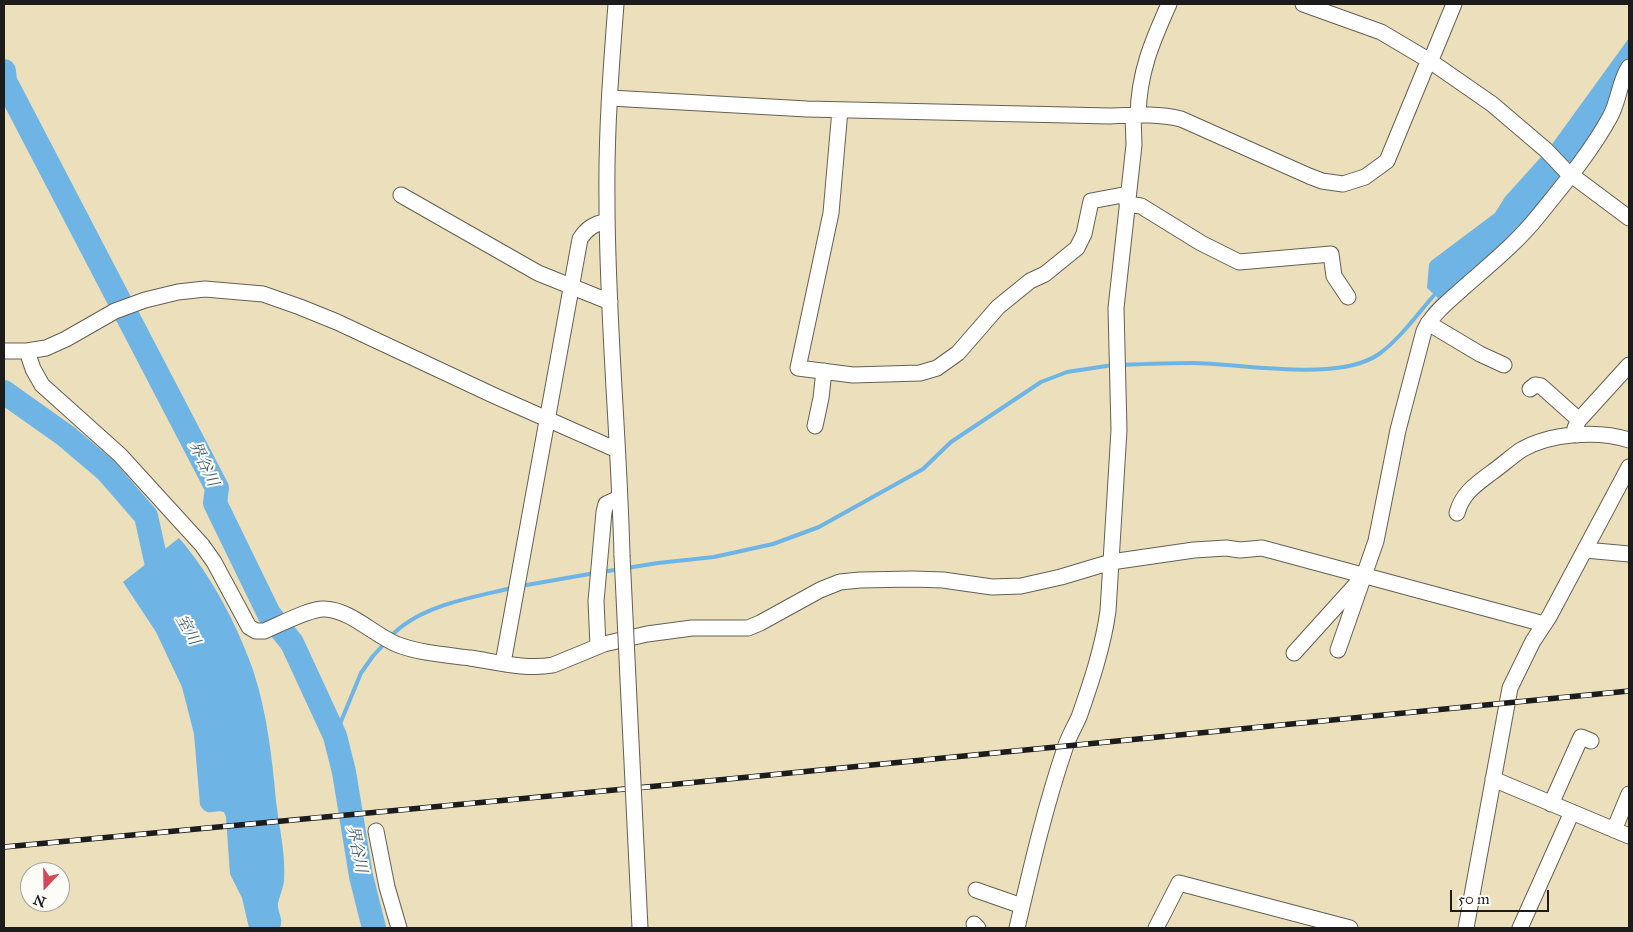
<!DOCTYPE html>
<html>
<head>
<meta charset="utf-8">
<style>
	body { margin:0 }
	#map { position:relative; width:1633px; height:932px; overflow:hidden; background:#ebdfbc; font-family:"IM FELL Great Primer",serif }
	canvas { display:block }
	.frame { position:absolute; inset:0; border:5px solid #1c1c1c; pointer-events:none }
	.north { position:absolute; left:20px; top:862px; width:50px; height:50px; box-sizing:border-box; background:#fdfcf7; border:1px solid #a3a29f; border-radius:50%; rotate:201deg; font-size:14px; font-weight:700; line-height:20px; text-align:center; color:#1c1c1c }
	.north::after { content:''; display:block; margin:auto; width:18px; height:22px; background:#d1495b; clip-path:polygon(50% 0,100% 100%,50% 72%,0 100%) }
	.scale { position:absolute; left:1450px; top:890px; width:99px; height:22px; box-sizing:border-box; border:2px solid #1c1c1c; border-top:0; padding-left:6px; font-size:15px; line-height:18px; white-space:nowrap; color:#1c1c1c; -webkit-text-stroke:4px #fdfcf7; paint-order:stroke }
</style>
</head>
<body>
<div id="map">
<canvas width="1633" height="932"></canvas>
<div class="frame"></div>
<div class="north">N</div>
<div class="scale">50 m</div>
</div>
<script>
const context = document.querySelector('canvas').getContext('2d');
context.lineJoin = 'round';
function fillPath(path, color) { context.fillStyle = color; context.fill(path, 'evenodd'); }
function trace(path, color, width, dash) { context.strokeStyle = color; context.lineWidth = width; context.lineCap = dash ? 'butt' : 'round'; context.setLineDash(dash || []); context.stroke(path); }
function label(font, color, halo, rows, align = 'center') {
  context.font = font + ' "IM FELL Great Primer","Noto Serif JP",serif'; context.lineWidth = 4; context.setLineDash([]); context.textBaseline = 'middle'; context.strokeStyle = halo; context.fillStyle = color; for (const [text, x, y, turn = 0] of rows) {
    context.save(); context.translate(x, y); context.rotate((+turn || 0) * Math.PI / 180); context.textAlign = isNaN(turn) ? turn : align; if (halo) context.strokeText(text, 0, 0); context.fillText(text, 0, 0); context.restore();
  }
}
const water = new Path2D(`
	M 1629,38 L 1629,56 L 1613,86 L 1602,118 L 1573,161 C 1567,163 1560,172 1559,179 L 1531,217 L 1428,314 L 1428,309 L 1438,298 L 1427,288 L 1429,264 L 1431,261 L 1495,213 L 1505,197 L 1550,147 Z
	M 179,538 C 211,575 237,624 253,670 C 267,712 272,758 276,801 C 279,828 286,854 284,881 C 283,888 280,895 278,903 C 277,913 284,917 280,928 L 249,928 L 242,898 L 230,874 L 226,817 L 224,812 C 213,809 208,818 200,805 L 194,734 L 182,687 L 156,632 L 123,582 Z`);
const stream = new Path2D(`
	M 1120,365 C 1144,364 1168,363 1192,363 C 1241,363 1338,383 1379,354 C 1401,338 1418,313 1436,293
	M 627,568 L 658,563 L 714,557 L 773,544 L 819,527 L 923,469 L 951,442 L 1041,382 L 1067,372 L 1113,365
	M 602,572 L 620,569
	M 521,586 L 595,573
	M 390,637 C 420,605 471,598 512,588
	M 335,736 L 361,673 L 373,656 L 385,643`);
const river = new Path2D(`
	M 4,71 L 5,81 L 217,488 L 215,503 L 269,614 L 292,643 L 335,736 L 344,772 L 361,876 L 374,928
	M 4,392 L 66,436 L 106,470 L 146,516 L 160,579 L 164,587`);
const minor = new Path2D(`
	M 616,4 C 611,69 606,134 607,200 C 607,318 619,436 622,555
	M 1303,4 L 1381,32 L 1430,61 L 1492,104 L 1546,150 L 1566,171 L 1629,218
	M 610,98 L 807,109 L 1110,116 C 1134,115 1157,113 1181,119 L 1309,176 L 1322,181 L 1343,184 L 1365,177 L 1387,161 L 1425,69 L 1433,55 L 1454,4
	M 840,110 L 831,213 L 798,368 L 853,375 L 920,373 L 937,368 L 958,353 L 998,307 L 1030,281 L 1045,274 L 1077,248 L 1084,234 L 1091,201 L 1128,194
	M 1138,115 C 1139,72 1152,42 1169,4
	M 401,195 L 538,273 L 610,302
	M 1127,204 L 1141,206 L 1201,243 L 1239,262 L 1331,254 L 1334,276 L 1348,297
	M 1428,323 L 1480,354 L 1504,365
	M 4,351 L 27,351 L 46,348 L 66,339 L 115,311 L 145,300 L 178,292 L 205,289 L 263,294 L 300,307 L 337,322 L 495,396 L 617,450
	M 27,351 L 33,369 L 42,385 L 120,455 L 202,545 L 214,562 L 249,627 L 256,631 L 264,631 C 279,625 310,608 325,609 C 350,610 373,634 396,644 C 418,653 446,655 470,658 C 497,662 526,670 553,665 L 604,644 L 647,634 L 692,628 L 748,628 L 760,623 L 820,590 L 840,582 L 860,580 L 913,579 L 943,580 L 992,587 L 1021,586 L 1061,577 L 1111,562 L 1194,550 L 1226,548 L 1240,550 L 1262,548 L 1544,624
	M 1530,389 L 1535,385 L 1541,386 L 1579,420
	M 815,426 L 821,398 L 824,371
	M 1577,435 L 1575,428 L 1579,420 L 1629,365
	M 1457,513 C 1462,494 1475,485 1491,473 C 1501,466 1511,457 1521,450 C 1550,433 1598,430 1629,440
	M 1585,550 L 1629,554
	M 598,646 L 596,601 L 604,512 L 606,504 L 619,498
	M 1338,650 L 1376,541 L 1398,430 L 1424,331 C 1432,314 1448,302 1462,289 C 1488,266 1517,243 1539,215 C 1564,184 1591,152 1610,117 C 1619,101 1619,82 1629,67
	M 1294,653 L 1360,580
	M 503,663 L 580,239 C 587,228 594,224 607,221
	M 1493,779 L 1629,836
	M 1551,804 L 1581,737 L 1591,741
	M 1614,830 L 1629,794
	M 376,831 L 387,887 L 399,928
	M 976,890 L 1022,906
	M 974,924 L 978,928
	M 1017,928 C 1031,868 1045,807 1065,748 C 1068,738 1074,728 1079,717 C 1091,683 1103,647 1108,611 L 1119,430 L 1116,308 L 1134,145 L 1133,115
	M 1156,928 L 1179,883 L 1350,928
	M 1466,928 L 1510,688 L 1533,641 L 1549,617 L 1629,467
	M 1520,928 L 1572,812`);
const rail = new Path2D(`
	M 4,847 L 657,786 L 1629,691`);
const minorBridge = new Path2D(`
	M 622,555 L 640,928`);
const waterNames = [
	["界谷川",203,464,65],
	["室川",187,630,61],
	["界谷川",356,849,79]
];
fillPath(water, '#6eb5e5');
trace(stream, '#6eb5e5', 4);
trace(river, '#6eb5e5', 24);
trace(minor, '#646054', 17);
trace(minor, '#fff', 15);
trace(rail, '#1c1c1c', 5.5);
trace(rail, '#fdfcf7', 4, [11]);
trace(minorBridge, '#646054', 17, []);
trace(minorBridge, '#fff', 15);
label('italic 16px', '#3d596c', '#fdfcf7', waterNames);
</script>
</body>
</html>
